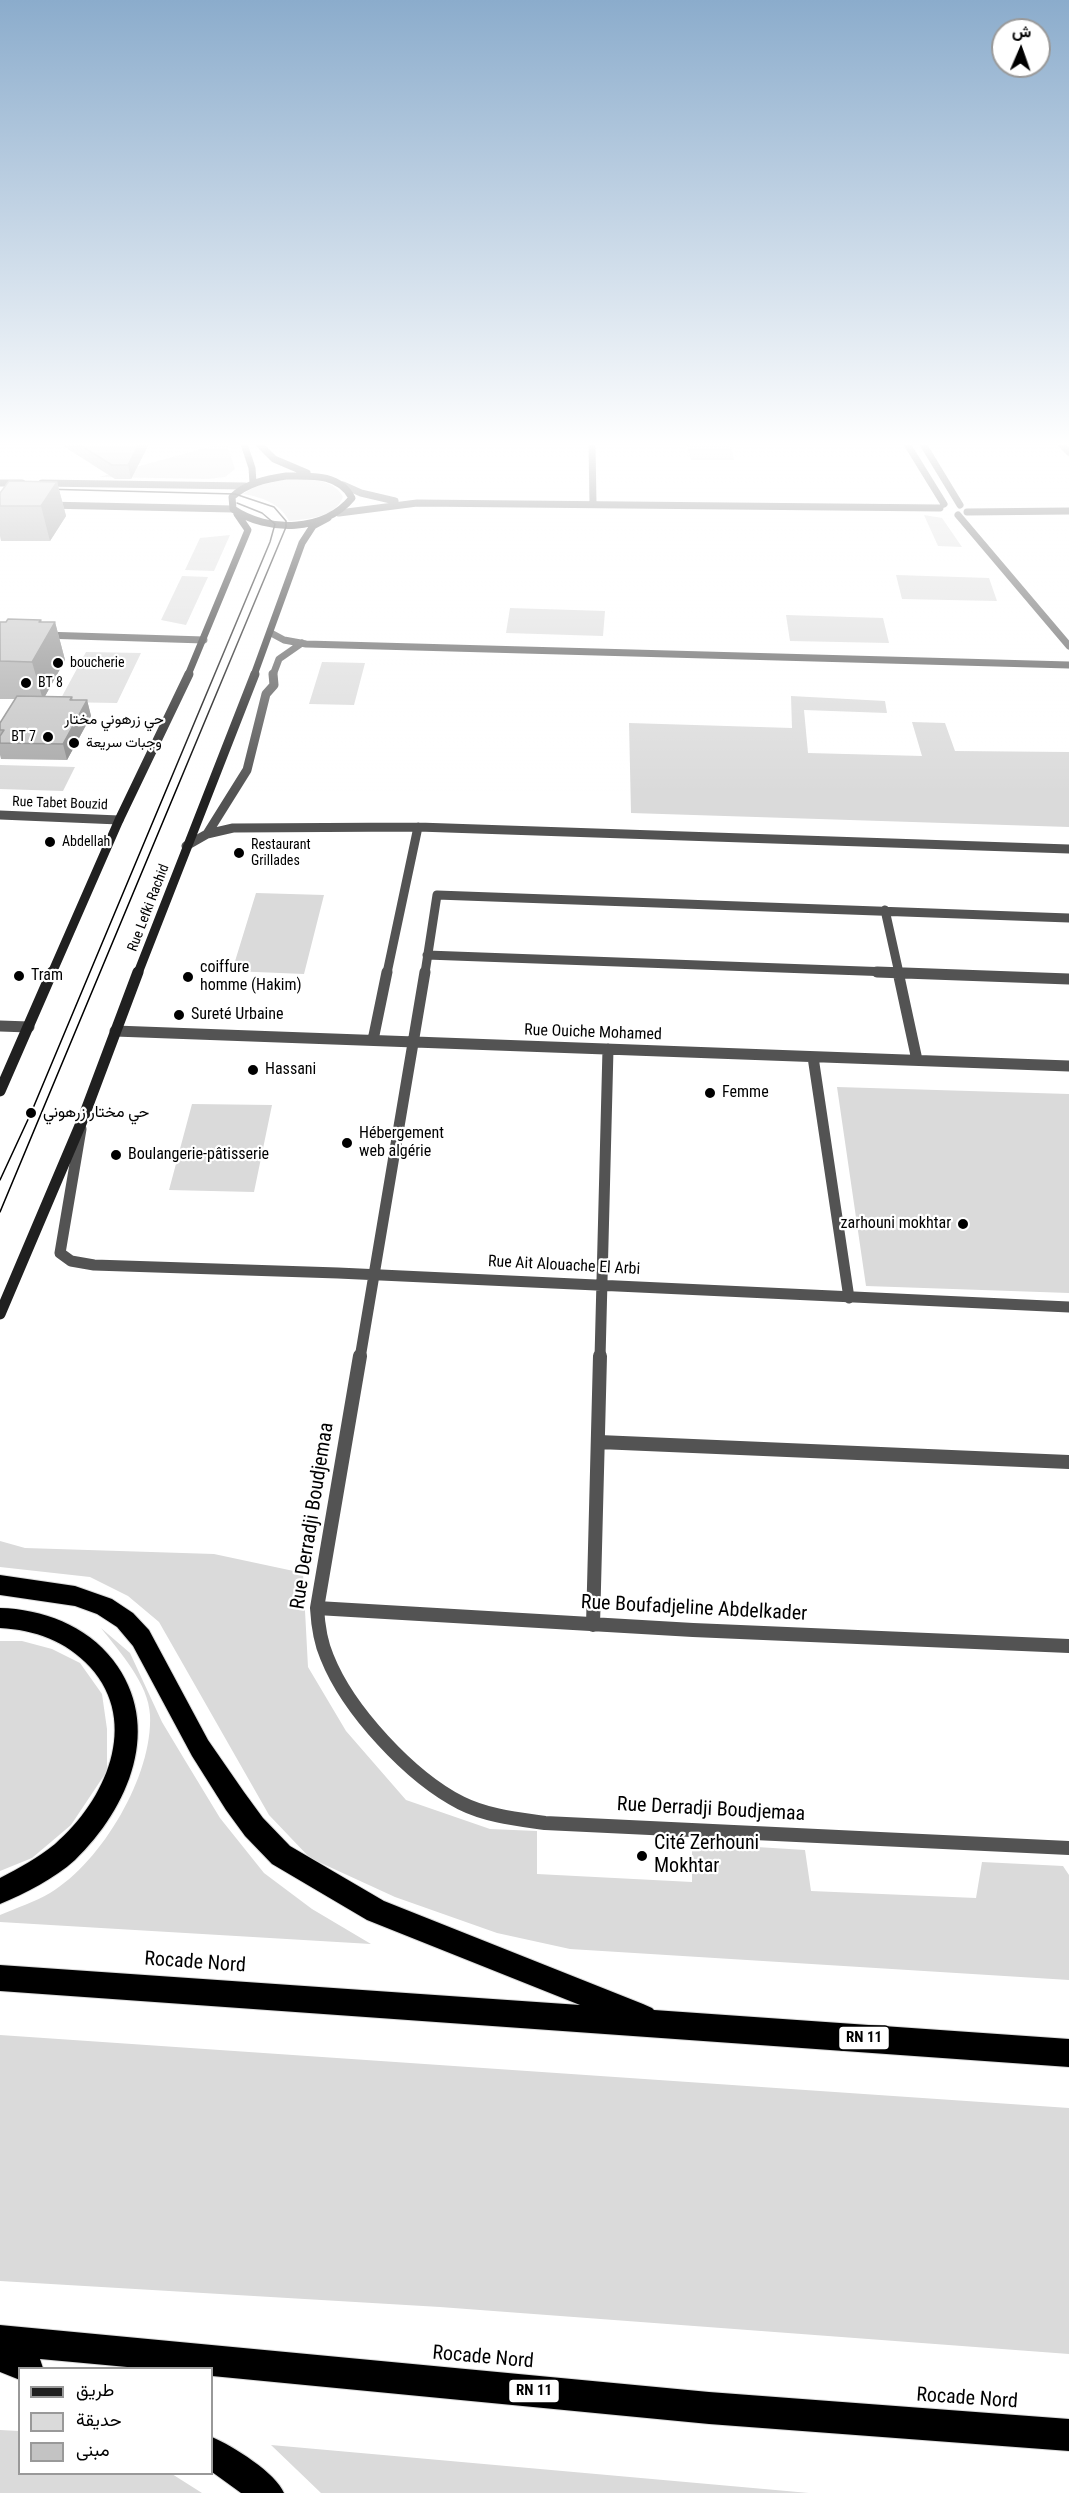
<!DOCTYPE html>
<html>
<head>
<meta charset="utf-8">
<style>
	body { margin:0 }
	#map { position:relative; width:1069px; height:2493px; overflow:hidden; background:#fff; font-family:"Roboto Condensed",Vazirmatn,sans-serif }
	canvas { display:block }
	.legend { position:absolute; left:18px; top:2367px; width:195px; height:108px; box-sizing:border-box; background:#fff; border:2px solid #999; margin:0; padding:8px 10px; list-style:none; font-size:18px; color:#000 }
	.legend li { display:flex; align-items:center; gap:12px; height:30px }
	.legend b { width:30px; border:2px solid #999 }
	.north { position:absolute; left:991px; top:18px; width:60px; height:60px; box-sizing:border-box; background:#fff; border:2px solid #999; border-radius:50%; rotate:2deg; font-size:16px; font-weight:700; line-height:24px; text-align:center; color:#000 }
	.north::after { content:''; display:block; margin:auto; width:21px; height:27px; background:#000; clip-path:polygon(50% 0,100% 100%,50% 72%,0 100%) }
</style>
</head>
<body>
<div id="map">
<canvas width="1069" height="2493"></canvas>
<ul class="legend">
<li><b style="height:8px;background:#202020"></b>طريق</li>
<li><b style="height:16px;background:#dadada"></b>حديقة</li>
<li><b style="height:16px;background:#c3c3c3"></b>مبنى</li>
</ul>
<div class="north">ش</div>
</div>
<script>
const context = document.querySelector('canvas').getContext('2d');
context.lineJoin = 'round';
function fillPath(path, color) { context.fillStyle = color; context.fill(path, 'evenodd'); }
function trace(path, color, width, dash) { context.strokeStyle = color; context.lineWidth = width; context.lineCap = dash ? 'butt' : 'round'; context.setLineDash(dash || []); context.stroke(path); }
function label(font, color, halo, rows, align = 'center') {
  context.font = font + ' "Roboto Condensed",Vazirmatn,sans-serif'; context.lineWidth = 4.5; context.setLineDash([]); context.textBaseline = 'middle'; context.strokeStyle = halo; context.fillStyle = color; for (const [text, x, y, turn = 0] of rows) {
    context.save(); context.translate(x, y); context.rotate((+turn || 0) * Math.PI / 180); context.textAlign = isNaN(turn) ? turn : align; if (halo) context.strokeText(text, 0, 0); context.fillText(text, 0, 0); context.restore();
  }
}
const green = new Path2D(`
	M 220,444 L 227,444 L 235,469 L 225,477 L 209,479 L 99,477 Z
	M 687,444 L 730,444 L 734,460 L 691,460 Z
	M 288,479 C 306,479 334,478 343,497 C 335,518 307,519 289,521 C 280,503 261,497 243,494 L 256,486 Z
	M 924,515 L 942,518 L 962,547 L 938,546 Z
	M 230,535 L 214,571 L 185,570 L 200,538 Z
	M 896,575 L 989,578 L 997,601 L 902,599 Z
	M 182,576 L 208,577 L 186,625 L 161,620 Z
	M 510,608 L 605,611 L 603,636 L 506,633 Z
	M 786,615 L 883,618 L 889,643 L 790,641 Z
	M 86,652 L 141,653 L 117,703 L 59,702 Z
	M 322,662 L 365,663 L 354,705 L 309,704 Z
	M 791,696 L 885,701 L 887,713 L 804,710 L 808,753 L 922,756 L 912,722 L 945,723 L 955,751 L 1069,752 L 1069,827 L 631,813 L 629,723 L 792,728 Z
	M 0,765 L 75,767 L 63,791 L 0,789 Z
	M 256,893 L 324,895 L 304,974 L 232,971 Z
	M 837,1087 L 1069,1094 L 1069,1293 L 866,1286 Z
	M 192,1104 L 272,1105 L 254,1192 L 169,1190 Z
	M 0,1541 L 25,1548 L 214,1554 L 303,1573 L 308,1667 L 346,1731 L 406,1800 L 490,1829 L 537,1831 L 537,1874 L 692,1882 L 692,1843 L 805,1850 L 811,1891 L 976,1898 L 982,1862 L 1063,1866 L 1069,1875 L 1069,1980 L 570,1949 L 497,1933 L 395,1897 L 310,1858 L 269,1815 L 159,1622 L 128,1596 L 90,1577 L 0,1567 Z
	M 101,1628 L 130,1653 L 162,1722 L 186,1762 L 220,1818 L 264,1873 L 312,1909 L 371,1944 L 0,1922 L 0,1915 C 16,1908 35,1902 50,1893 C 102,1862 153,1775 150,1715 C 149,1684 119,1651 101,1628 Z
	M 0,1641 L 22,1641 L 52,1649 L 80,1663 L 102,1694 L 107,1729 L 107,1771 L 71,1825 L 32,1858 L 0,1871 Z
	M 0,2035 L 1069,2108 L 1069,2354 L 440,2307 L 0,2281 Z
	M 0,2430 L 19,2431 L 20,2474 L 172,2474 L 202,2493 L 0,2493 Z
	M 271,2445 L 809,2493 L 321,2493 Z`);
const streetFar3 = new Path2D(`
	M 592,444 L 593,503
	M 907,444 L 944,504
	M 923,444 L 960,505
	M 1061,444 L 1069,452
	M 0,483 L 22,483
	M 42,483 L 245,486
	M 343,485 L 361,493 L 395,501
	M 46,505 L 233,509
	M 967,512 L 1069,511
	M 339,513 L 417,503 L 940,508
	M 958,515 L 1069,646
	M 271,633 L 284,640 L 306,644 L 1069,665
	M 43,635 L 204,640
	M 273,675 L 279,659 L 302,643`);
const streetFar2 = new Path2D(`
	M 0,815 L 119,820
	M 207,834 L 247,770 L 266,694 L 274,685 L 273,674
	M 186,846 L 207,834 L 233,828 L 418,827 L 1069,849
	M 885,910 L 899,973
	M 427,955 L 917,973
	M 387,973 L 418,827
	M 425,973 L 437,895 L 1069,918`);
const streetFar1 = new Path2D(`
	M 877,972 L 1069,979
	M 898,972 L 917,1060
	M 0,1026 L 29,1027
	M 115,1031 L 1069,1066
	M 373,1040 L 387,972
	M 813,1057 L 849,1298
	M 81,1129 L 60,1253 L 71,1261 L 94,1265 L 338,1273 L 1069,1307
	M 360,1358 L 425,972
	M 600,1358 L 608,1049`);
const street = new Path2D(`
	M 360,1356 L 317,1608 C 318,1625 320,1641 327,1657 C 348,1710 410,1777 461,1803 C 487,1816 517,1819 545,1823 L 1069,1848
	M 599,1442 L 1069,1462
	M 317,1608 L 693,1630 L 1069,1646
	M 593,1625 L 600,1356`);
const secondaryFar2 = new Path2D(`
	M 244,444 L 252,468 L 253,483
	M 259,444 L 274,459 L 307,473
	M 286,476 C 310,476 339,473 352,498 C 324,532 268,533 233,509 L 232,497 C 247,483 266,479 286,476 Z
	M 188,675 L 248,530 L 237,514
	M 254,675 L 302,543 L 313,526 L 328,518`);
const secondaryFar1 = new Path2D(`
	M 52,973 L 119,820 L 189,674
	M 138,973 L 255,674`);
const secondary = new Path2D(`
	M 0,1091 L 52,972
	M 0,1314 L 82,1121 L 138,972`);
const highway = new Path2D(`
	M 0,1575 L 75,1586 L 112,1599 L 133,1613 L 149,1630 L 208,1740 L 244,1792 L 263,1818 L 290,1846 L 384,1901 L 643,2004 L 652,2008 L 654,2010 L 1069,2039 L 1069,2067 L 0,1991 L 0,1965 L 580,2005 L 367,1920 L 272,1864 L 245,1836 L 226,1810 L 192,1756 L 133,1646 L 117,1627 L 97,1614 L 75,1606 L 0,1595 Z
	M 0,1608 C 42,1609 86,1625 113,1660 C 164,1726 129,1808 75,1860 C 54,1879 26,1893 0,1904 L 0,1878 C 19,1868 38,1858 55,1844 C 105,1801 141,1723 90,1667 C 66,1641 35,1630 0,1628 Z
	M 0,2325 L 709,2392 L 1069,2419 L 1069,2451 L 709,2424 L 212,2376 L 212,2368 L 138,2368 L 40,2359 L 43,2368 L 20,2368 L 20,2380 L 0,2372 Z
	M 212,2437 C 233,2446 276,2473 284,2493 L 241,2493 L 212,2472 Z`);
const tram = new Path2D(`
	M 0,1180 L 31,1113 L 270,542 L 275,524 L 262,513 L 237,503
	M 0,1212 L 286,527 L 286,521 L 274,507 L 235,494 L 41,489`);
const wall = new Path2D(`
	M 63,444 L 147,444 L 148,446 L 131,479 L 115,479 L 63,446 Z
	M 57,482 L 66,516 L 50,541 L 1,541 L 0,536 L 0,493 Z
	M 0,622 L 55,622 L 65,660 L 45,696 L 72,697 L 73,700 L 87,700 L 91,716 L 67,760 L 1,759 L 0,755 L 0,723 L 15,699 L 0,699 Z`);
const shadedWall = new Path2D(`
	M 139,444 L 147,444 L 148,446 L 131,479 L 128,465 Z
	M 57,482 L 66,516 L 50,541 L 41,506 Z
	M 41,620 L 46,638 L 55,622 L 65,660 L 43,700 L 32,662 L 39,622 Z
	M 87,700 L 91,716 L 67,760 L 63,744 Z`);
const building = new Path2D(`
	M 78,444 L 139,444 L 128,465 L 112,465 Z
	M 9,481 L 57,482 L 41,506 L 0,506 L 0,493 Z
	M 8,619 L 41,620 L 39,622 L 55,622 L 32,662 L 0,661 L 0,622 L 6,622 Z
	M 17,696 L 72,697 L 70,700 L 87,700 L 63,744 L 0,743 L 0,736 L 4,730 L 0,730 L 0,723 Z`);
const markers = [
	[58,663,6,"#000"],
	[26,683,6,"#000"],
	[48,737,6,"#000"],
	[74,743,6,"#000"],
	[50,842,6,"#000"],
	[239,853,6,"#000"],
	[19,976,6,"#000"],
	[188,977,6,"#000"],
	[179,1015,6,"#000"],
	[253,1070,6,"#000"],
	[710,1093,6,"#000"],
	[31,1113,6,"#000"],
	[347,1143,6,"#000"],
	[116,1155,6,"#000"],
	[963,1224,6,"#000"],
	[642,1856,6,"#000"]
];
const farPoinames = [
	["boucherie",70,663],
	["BT 8",38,683],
	["BT 7",36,737,"right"],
	["وجبات سريعة",86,743],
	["Abdellah",62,842],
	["Restaurant",251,845],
	["Grillades",251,861]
];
const farStreetnames = [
	["Rue Tabet Bouzid",60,804,2],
	["Rue Lefki Rachid",149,908,-69]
];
const farNeighbourhoodnames = [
	["حي زرهوني مختار",114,720]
];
const shields = [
	[864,2038,51],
	[534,2391,51]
];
const shieldNames = [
	["RN 11",864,2038],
	["RN 11",534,2391]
];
const poiNames = [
	["coiffure",200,968],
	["homme (Hakim)",200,986],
	["Tram",31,976],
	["Sureté Urbaine",191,1015],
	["Hassani",265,1070],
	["Femme",722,1093],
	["حي مختار زرهوني",43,1113],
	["Hébergement",359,1134],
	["web algérie",359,1152],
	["Boulangerie-pâtisserie",128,1155],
	["zarhouni mokhtar",951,1224,"right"]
];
const streetNames = [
	["Rue Ouiche Mohamed",593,1033,2],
	["Rue Ait Alouache El Arbi",564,1266,3]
];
const nearStreetnames = [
	["Rue Derradji Boudjemaa",313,1516,-81],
	["Rue Boufadjeline Abdelkader",694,1609,3],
	["Rue Derradji Boudjemaa",711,1810,3],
	["Rocade Nord",195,1963,4],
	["Rocade Nord",483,2358,5],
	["Rocade Nord",967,2399,4]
];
const nearPoinames = [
	["Cité Zerhouni",654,1844],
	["Mokhtar",654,1867]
];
fillPath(green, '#dadada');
trace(highway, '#dbdbdb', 2);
trace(streetFar3, '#535353', 7);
trace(streetFar2, '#535353', 9);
trace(streetFar1, '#535353', 11);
trace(street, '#535353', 14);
trace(secondaryFar2, '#202020', 7);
trace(secondaryFar1, '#202020', 9);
trace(secondary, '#202020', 11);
fillPath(highway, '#000');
trace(tram, '#000', 1.5);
fillPath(wall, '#a8a8a8');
fillPath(shadedWall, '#888');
fillPath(building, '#c3c3c3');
trace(building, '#888', 1.5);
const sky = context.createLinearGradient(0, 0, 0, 793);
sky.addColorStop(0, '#8baccc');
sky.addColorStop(0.56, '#fff');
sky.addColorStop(1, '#ffffff00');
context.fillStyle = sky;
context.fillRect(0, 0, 1069, 793);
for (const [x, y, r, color] of markers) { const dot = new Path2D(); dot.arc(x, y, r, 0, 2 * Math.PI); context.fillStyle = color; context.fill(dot); trace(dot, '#fff', 2); }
label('14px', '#000', '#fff', farPoinames, 'left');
label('14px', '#000', '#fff', farStreetnames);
label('15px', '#000', '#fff', farNeighbourhoodnames);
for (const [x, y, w] of shields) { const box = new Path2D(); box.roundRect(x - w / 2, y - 12, w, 24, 4.5); context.fillStyle = '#fff'; context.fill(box); trace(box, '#000', 1.5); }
label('bold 15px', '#000', null, shieldNames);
label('16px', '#000', '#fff', poiNames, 'left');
label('16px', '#000', '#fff', streetNames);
label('20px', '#000', '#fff', nearStreetnames);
label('20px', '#000', '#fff', nearPoinames, 'left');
</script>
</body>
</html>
